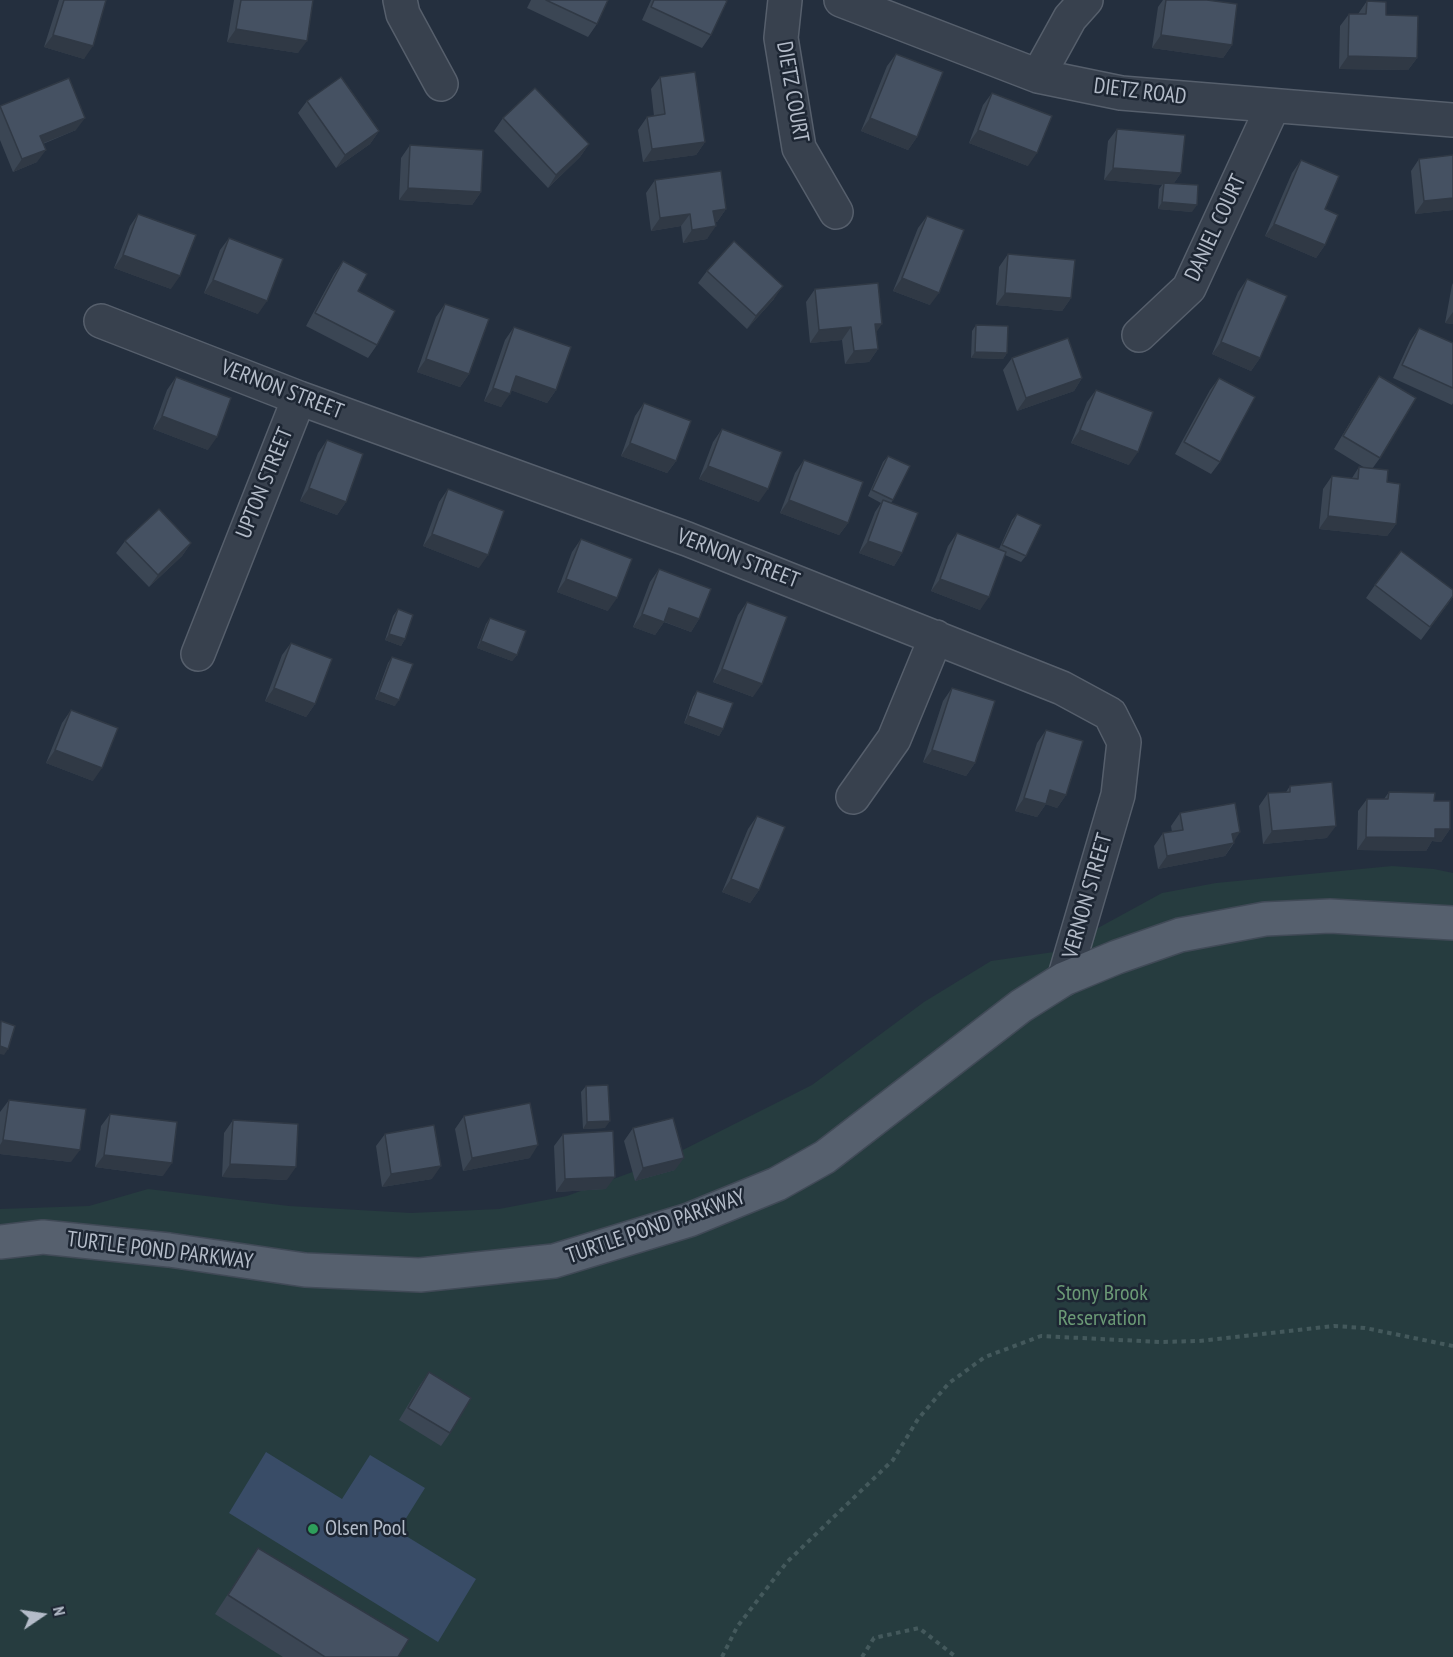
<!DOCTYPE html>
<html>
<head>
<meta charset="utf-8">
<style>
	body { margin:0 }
	#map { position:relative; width:1453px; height:1657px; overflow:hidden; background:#242f3e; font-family:"PT Sans Narrow",sans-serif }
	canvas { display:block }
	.north { position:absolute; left:12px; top:1585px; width:60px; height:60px; -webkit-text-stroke:4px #1d2633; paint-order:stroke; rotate:77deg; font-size:16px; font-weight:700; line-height:24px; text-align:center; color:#b4bcc9 }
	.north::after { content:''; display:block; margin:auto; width:21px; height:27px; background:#b4bcc9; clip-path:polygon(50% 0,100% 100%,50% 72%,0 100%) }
</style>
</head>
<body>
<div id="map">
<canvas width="1453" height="1657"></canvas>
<div class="north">N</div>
</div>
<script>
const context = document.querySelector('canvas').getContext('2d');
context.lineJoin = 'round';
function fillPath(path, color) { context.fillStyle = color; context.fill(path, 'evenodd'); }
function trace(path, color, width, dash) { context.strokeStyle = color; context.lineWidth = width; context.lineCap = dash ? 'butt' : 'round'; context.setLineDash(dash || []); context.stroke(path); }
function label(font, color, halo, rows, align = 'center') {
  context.font = font + ' "PT Sans Narrow",sans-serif'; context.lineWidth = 5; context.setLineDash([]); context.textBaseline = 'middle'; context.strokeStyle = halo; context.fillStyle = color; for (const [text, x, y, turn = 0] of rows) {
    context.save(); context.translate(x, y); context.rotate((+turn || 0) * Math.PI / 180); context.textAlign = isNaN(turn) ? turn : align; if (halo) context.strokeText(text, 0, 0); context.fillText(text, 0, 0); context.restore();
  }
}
const green = new Path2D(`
	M 1392,866 L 1434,869 L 1453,873 L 1453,1657 L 0,1657 L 0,1209 L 89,1206 L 148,1189 L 289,1206 L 411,1213 L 499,1209 L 567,1196 L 657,1163 L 812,1085 L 924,1002 L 991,961 L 1054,952 L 1162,893 L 1216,883 Z`);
const water = new Path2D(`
	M 266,1452 L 342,1499 L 370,1455 L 425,1488 L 398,1531 L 476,1579 L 438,1642 L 229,1513 Z`);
const path = new Path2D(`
	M 722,1657 L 737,1627 L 787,1562 L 893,1460 L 918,1419 L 949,1383 L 985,1357 L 1041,1336 L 1160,1342 L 1199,1341 L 1334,1326 L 1365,1328 L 1453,1346
	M 862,1657 L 874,1638 L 919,1628 L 956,1657`);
const minor = new Path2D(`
	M 400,0 L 403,14 L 441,84
	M 785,0 L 781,38 L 799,148 L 836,212
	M 841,0 L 1038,76 L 1121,93 L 1453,120
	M 1038,76 L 1070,18 L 1086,0
	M 101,321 L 299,398 L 687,539 L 1062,688 L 1110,714 L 1124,742 L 1118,795 L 1064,979
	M 1139,335 L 1189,288 L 1273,106
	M 198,654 L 299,398
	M 853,797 L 894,739 L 936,637`);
const major = new Path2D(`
	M 0,1242 L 43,1237 L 169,1250 L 305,1270 L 420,1275 L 554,1261 L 689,1220 L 777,1184 L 825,1157 L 1021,1006 L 1064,979 L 1117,957 L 1180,935 L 1265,919 L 1330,916 L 1453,923`);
const wall = new Path2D(`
	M 59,0 L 106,0 L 84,59 L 44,47 Z
	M 234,0 L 313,0 L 298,53 L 227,42 Z
	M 531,0 L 608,0 L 597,24 L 588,37 L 527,8 Z
	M 651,0 L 725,0 L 711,35 L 702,48 L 642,20 Z
	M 1163,0 L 1207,0 L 1232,45 L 1223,58 L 1152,48 L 1158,7 Z
	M 1367,1 L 1417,58 L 1408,70 L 1339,69 L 1340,26 L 1349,14 L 1358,14 Z
	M 896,54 L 917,137 L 908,150 L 861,131 L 887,66 Z
	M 660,77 L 705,142 L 696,155 L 643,162 L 638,130 L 647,117 L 654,116 L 651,89 Z
	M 992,93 L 1028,166 L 969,143 L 983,105 Z
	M 307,101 L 379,131 L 370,144 L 336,168 L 298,113 Z
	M 0,106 L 76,130 L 43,144 L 37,162 L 13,172 L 0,140 Z
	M 503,118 L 589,144 L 580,157 L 548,188 L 494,131 Z
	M 1117,129 L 1181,173 L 1174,183 L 1192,212 L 1158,209 L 1159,189 L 1162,185 L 1104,180 L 1108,141 Z
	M 410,145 L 481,192 L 472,205 L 399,200 L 401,158 Z
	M 1419,159 L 1453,210 L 1415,214 L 1411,171 Z
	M 1301,160 L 1325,209 L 1325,245 L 1316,258 L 1265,236 L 1292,173 Z
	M 655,180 L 726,209 L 717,222 L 715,222 L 707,239 L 683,243 L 681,226 L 651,231 L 646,193 Z
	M 138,214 L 171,289 L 114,268 L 130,226 Z
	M 927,216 L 930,305 L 893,291 L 918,228 Z
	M 229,238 L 258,314 L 204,293 L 220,250 Z
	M 1008,254 L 1071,298 L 1062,311 L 996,305 L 999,267 Z
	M 343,261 L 358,291 L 377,345 L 368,358 L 306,326 L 334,274 Z
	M 707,271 L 774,299 L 747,329 L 698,283 Z
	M 1247,279 L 1260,358 L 1251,371 L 1212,354 L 1238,292 Z
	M 1453,283 L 1453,324 L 1445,323 L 1452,285 Z
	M 815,289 L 876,332 L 878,349 L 869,362 L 845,364 L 842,340 L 810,343 L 806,302 Z
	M 445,304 L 469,374 L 460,387 L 417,372 L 436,317 Z
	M 976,325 L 1007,353 L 1003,359 L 971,358 L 972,331 Z
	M 514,327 L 556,390 L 547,403 L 511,390 L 501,407 L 484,401 L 505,340 Z
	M 1419,328 L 1453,343 L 1453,403 L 1452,405 L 1393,378 L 1410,341 Z
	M 1012,358 L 1082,378 L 1074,391 L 1017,411 L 1003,370 Z
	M 1379,376 L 1380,458 L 1372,469 L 1387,482 L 1396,524 L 1387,536 L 1319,529 L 1323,489 L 1332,476 L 1352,478 L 1359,467 L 1365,468 L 1334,449 L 1370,389 Z
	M 176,377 L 208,450 L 153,429 L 167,390 Z
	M 1219,378 L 1220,462 L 1211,474 L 1175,454 L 1210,390 Z
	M 1096,390 L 1129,465 L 1071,443 L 1087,402 Z
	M 644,403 L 676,461 L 667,473 L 621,456 L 635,416 Z
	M 722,429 L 759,502 L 699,479 L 713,442 Z
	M 327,440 L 346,502 L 337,515 L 300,501 L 318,453 Z
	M 888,456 L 893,500 L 891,503 L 902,553 L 894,566 L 859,553 L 875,512 L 881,503 L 868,496 L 883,462 Z
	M 804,460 L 848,523 L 839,535 L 780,513 L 795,473 Z
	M 448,489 L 479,568 L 423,546 L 439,502 Z
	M 1017,514 L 1026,556 L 1021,562 L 1005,555 L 980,610 L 931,591 L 948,546 L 957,533 L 999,549 L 1012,520 Z
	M 581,539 L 608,611 L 557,592 L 572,552 Z
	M 125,541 L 191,543 L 182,556 L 149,587 L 116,553 Z
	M 659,569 L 699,619 L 691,632 L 664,622 L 655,635 L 633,627 L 650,582 Z
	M 1375,585 L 1453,597 L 1421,640 L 1366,598 Z
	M 747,602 L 753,697 L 713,682 L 738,615 Z
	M 398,609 L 405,639 L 401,646 L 385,640 L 393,616 Z
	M 490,618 L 517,655 L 512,661 L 477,648 L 486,624 Z
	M 291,643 L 315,704 L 306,717 L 265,701 L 282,655 Z
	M 392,657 L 395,706 L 375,699 L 388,663 Z
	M 952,688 L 975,763 L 966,776 L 923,762 L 943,701 Z
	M 697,691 L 723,729 L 719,736 L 684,723 L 693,697 Z
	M 71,710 L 93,781 L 46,763 L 62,723 Z
	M 1046,730 L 1066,795 L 1057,808 L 1046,804 L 1037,817 L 1015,811 L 1037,743 Z
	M 1290,786 L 1327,838 L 1263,844 L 1259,806 L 1268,793 L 1286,792 Z
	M 1389,792 L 1434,801 L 1450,829 L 1441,842 L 1432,841 L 1426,851 L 1357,850 L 1358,811 L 1367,799 L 1384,799 Z
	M 1180,813 L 1234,843 L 1225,856 L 1158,869 L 1154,846 L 1163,833 L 1172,832 L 1171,826 Z
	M 757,816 L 759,890 L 750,903 L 722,892 L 748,829 Z
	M 586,1086 L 605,1128 L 583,1129 L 581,1092 Z
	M 9,1100 L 71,1162 L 0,1154 L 0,1112 Z
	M 110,1114 L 163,1176 L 95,1167 L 101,1126 Z
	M 464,1116 L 530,1158 L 463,1171 L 455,1129 Z
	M 233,1120 L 287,1180 L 222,1177 L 224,1133 Z
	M 633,1128 L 675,1170 L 635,1181 L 624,1141 Z
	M 385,1134 L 432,1179 L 382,1187 L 376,1146 Z
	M 563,1134 L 606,1189 L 556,1192 L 554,1146 Z
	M 429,1372 L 450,1433 L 441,1446 L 399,1420 L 420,1385 Z
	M 258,1548 L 398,1657 L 283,1657 L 215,1614 Z`);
const shadedWall = new Path2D(`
	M 236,29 L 307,41 L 298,53 L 227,42 Z
	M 53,35 L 93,46 L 84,59 L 44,47 Z
	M 1161,35 L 1232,45 L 1223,58 L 1152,48 Z
	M 1348,56 L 1417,58 L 1408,70 L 1339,69 Z
	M 85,118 L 76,130 L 31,148 L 40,136 Z
	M 870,118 L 917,137 L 908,150 L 861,131 Z
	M 978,130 L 1037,153 L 1028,166 L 969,143 Z
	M 379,131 L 370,144 L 336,168 L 345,155 Z
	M 705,142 L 696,155 L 643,162 L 652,149 Z
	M 589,144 L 580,157 L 548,188 L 556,175 Z
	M 46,150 L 37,162 L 13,172 L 22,159 Z
	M 1113,168 L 1181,173 L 1172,186 L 1164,183 L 1162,185 L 1104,180 Z
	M 408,188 L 481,192 L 472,205 L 399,200 Z
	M 1453,198 L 1453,210 L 1415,214 L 1424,201 Z
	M 1162,202 L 1197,205 L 1192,212 L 1158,209 Z
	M 726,209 L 717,222 L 704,224 L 713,211 Z
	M 690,214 L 681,226 L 651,231 L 660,218 Z
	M 1274,224 L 1325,245 L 1316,258 L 1265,236 Z
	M 716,226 L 707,239 L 683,243 L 692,230 Z
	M 123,255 L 180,276 L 171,289 L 114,268 Z
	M 902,278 L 939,293 L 930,305 L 893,291 Z
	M 213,280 L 267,301 L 258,314 L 204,293 Z
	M 783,286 L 774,299 L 747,329 L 756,316 Z
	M 1005,293 L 1071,298 L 1062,311 L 996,305 Z
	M 1453,312 L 1453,324 L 1445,323 Z
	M 875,324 L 882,324 L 873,337 Z
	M 851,327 L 842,340 L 810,343 L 819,330 Z
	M 1221,342 L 1260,358 L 1251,371 L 1212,354 Z
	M 878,349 L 869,362 L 845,364 L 854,351 Z
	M 975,352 L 1007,353 L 1003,359 L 971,358 Z
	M 426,359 L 469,374 L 460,387 L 417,372 Z
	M 516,376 L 556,390 L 547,403 L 507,389 Z
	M 1082,378 L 1074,391 L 1017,411 L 1026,398 Z
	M 493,388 L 510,394 L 501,407 L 484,401 Z
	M 162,416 L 217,437 L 208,450 L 153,429 Z
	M 1080,430 L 1138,452 L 1129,465 L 1071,443 Z
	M 630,443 L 676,461 L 667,473 L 621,456 Z
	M 708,466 L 768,489 L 759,502 L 699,479 Z
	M 309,488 L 346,502 L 337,515 L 300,501 Z
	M 789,500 L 848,523 L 839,535 L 780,513 Z
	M 1328,516 L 1396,524 L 1387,536 L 1319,529 Z
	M 432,534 L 488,555 L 479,568 L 423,546 Z
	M 868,541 L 902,553 L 894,566 L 859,553 Z
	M 191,543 L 182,556 L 149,587 L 158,575 Z
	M 566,579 L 617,598 L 608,611 L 557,592 Z
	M 940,579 L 989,597 L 980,610 L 931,591 Z
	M 669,608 L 699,619 L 691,632 L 660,620 Z
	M 642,614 L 664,622 L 655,635 L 633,627 Z
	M 389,634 L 405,639 L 401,646 L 385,640 Z
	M 481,641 L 517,655 L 512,661 L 477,648 Z
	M 722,669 L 762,684 L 753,697 L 713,682 Z
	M 274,688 L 315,704 L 306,717 L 265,701 Z
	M 379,692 L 399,700 L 395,706 L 375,699 Z
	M 688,716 L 723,729 L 719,736 L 684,723 Z
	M 55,750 L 102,768 L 93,781 L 46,763 Z
	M 932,750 L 975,763 L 966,776 L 923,762 Z
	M 1050,790 L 1066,795 L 1057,808 L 1041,803 Z
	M 1024,798 L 1046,804 L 1037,817 L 1015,811 Z
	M 1336,826 L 1327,838 L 1263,844 L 1272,831 Z
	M 1435,829 L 1450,829 L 1441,842 L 1432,841 L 1426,851 L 1357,850 L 1366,837 Z
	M 1240,832 L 1225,856 L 1158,869 L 1167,856 L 1232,834 Z
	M 731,879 L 759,890 L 750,903 L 722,892 Z
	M 0,1046 L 8,1049 L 4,1055 L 0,1054 Z
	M 610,1121 L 605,1128 L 583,1129 L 587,1122 Z
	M 3,1140 L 80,1150 L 71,1162 L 0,1154 L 0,1145 Z
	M 538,1145 L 530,1158 L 463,1171 L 472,1158 Z
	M 104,1155 L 172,1163 L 163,1176 L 95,1167 Z
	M 684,1158 L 675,1170 L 635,1181 L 643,1168 Z
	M 230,1164 L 296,1167 L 287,1180 L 222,1177 Z
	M 441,1166 L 432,1179 L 382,1187 L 391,1174 Z
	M 615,1177 L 606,1189 L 556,1192 L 565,1179 Z`);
const building = new Path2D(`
	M 64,0 L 106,0 L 93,46 L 53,35 Z
	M 241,0 L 313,0 L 307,41 L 236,29 Z
	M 546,0 L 608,0 L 597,24 Z
	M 654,0 L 725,0 L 727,1 L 711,35 L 651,7 Z
	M 1166,0 L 1207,0 L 1237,4 L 1232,45 L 1161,35 Z
	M 1367,1 L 1386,2 L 1386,15 L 1418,16 L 1417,58 L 1348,56 L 1349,14 L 1366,14 Z
	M 896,54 L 943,72 L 917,137 L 870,118 Z
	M 695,72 L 705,142 L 652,149 L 647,117 L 665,114 L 660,77 Z
	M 341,77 L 379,131 L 345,155 L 307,101 Z
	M 69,78 L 85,118 L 40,136 L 46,150 L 22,159 L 0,106 Z
	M 535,88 L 589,144 L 556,175 L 503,118 Z
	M 992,93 L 1052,116 L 1037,153 L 978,130 Z
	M 1117,129 L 1185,135 L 1181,173 L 1113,168 Z
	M 410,145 L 483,150 L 481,192 L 408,188 Z
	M 1453,155 L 1453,198 L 1424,201 L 1419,159 Z
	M 1301,160 L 1339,176 L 1325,209 L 1338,215 L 1325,245 L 1274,224 Z
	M 721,171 L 726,209 L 713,211 L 716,226 L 692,230 L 690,214 L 660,218 L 655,180 Z
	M 1164,183 L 1198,185 L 1197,205 L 1162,202 Z
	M 138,214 L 196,235 L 180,276 L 123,255 Z
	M 927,216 L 964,230 L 939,293 L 902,278 Z
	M 229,238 L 283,259 L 267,301 L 213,280 Z
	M 734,241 L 783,286 L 756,316 L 707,271 Z
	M 1008,254 L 1075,260 L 1071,298 L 1005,293 Z
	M 343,261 L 367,274 L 358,291 L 395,311 L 377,345 L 315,313 Z
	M 1247,279 L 1287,296 L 1260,358 L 1221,342 Z
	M 878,283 L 882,324 L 875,324 L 878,349 L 854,351 L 851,327 L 819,330 L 815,289 Z
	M 445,304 L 489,319 L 469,374 L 426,359 Z
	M 976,325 L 1008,326 L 1007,353 L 975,352 Z
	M 514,327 L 571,347 L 556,390 L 516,376 L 510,394 L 493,388 Z
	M 1419,328 L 1453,343 L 1453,388 L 1402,365 Z
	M 1068,338 L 1082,378 L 1026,398 L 1012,358 Z
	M 1379,376 L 1416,398 L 1380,458 L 1343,436 Z
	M 176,377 L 231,398 L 217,437 L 162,416 Z
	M 1219,378 L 1255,397 L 1220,462 L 1184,442 Z
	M 1096,390 L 1153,412 L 1138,452 L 1080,430 Z
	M 644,403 L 691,421 L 676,461 L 630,443 Z
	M 722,429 L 782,452 L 768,489 L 708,466 Z
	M 327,440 L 363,454 L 346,502 L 309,488 Z
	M 888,456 L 910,466 L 893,500 L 872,490 Z
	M 804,460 L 863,482 L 848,523 L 789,500 Z
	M 1359,467 L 1388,470 L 1387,482 L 1400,484 L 1396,524 L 1328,516 L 1332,476 L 1358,479 Z
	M 448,489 L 504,511 L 488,555 L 432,534 Z
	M 883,500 L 918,513 L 902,553 L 868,541 Z
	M 159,509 L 191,543 L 158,575 L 125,541 Z
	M 1017,514 L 1041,525 L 1026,556 L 1002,545 Z
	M 957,533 L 1006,552 L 989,597 L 940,579 Z
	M 581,539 L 632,559 L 617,598 L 566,579 Z
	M 1401,551 L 1453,590 L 1453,596 L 1430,627 L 1375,585 Z
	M 659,569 L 711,589 L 699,619 L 669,608 L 664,622 L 642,614 Z
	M 747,602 L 787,617 L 762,684 L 722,669 Z
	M 398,609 L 413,615 L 405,639 L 389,634 Z
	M 490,618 L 526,631 L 517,655 L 481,641 Z
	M 291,643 L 332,659 L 315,704 L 274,688 Z
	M 392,657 L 413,664 L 399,700 L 379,692 Z
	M 952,688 L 995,701 L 975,763 L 932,750 Z
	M 697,691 L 733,703 L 723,729 L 688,716 Z
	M 71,710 L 118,728 L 102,768 L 55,750 Z
	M 1046,730 L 1083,741 L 1066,795 L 1050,790 L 1046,804 L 1024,798 Z
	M 1332,782 L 1336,826 L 1272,831 L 1268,793 L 1290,792 L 1290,786 Z
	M 1389,792 L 1435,793 L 1434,801 L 1450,801 L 1450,829 L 1435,829 L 1435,838 L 1366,837 L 1367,799 L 1388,799 Z
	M 1235,803 L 1240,832 L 1232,834 L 1234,843 L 1167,856 L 1163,833 L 1183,830 L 1180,813 Z
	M 757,816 L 785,827 L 759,890 L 731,879 Z
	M 1,1021 L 15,1026 L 8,1049 L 0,1046 Z
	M 608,1085 L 610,1121 L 587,1122 L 586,1086 Z
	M 9,1100 L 86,1109 L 80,1150 L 3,1140 Z
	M 530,1103 L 538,1145 L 472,1158 L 464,1116 Z
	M 110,1114 L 177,1122 L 172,1163 L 104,1155 Z
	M 673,1118 L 684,1158 L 643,1168 L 633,1128 Z
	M 233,1120 L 298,1124 L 296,1167 L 230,1164 Z
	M 434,1125 L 441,1166 L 391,1174 L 385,1134 Z
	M 613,1131 L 615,1177 L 565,1179 L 563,1134 Z
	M 429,1372 L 471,1398 L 450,1433 L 408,1408 Z
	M 258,1548 L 409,1639 L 398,1657 L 325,1657 L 228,1595 Z`);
const markers = [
	[313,1529,6,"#2e9e5b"]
];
const streetNames = [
	["DIETZ COURT",792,92,80],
	["DIETZ ROAD",1140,92,7],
	["DANIEL COURT",1216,228,-65],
	["VERNON STREET",282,390,21],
	["UPTON STREET",265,483,-68],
	["VERNON STREET",738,559,21],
	["VERNON STREET",1088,896,-74],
	["TURTLE POND PARKWAY",656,1227,-19],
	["TURTLE POND PARKWAY",160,1251,7]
];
const parkNames = [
	["Stony Brook",1102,1294],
	["Reservation",1102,1319]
];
const poiNames = [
	["Olsen Pool",325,1529]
];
fillPath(green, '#263c3f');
fillPath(water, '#394c67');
trace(minor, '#565f6c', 36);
trace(major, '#414a57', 36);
trace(path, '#44595c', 4, [4.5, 4.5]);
trace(minor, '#38414e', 33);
trace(major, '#56606e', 33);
fillPath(wall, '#3b4654');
fillPath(shadedWall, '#303945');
fillPath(building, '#455162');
trace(building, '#303945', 1.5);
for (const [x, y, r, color] of markers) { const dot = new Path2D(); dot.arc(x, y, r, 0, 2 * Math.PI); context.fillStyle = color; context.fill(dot); trace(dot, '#1d2633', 2); }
label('22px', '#b4bcc9', '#1d2633', streetNames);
label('22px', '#6b9a76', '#1d2633', parkNames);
label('22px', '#b4bcc9', '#1d2633', poiNames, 'left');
</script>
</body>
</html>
